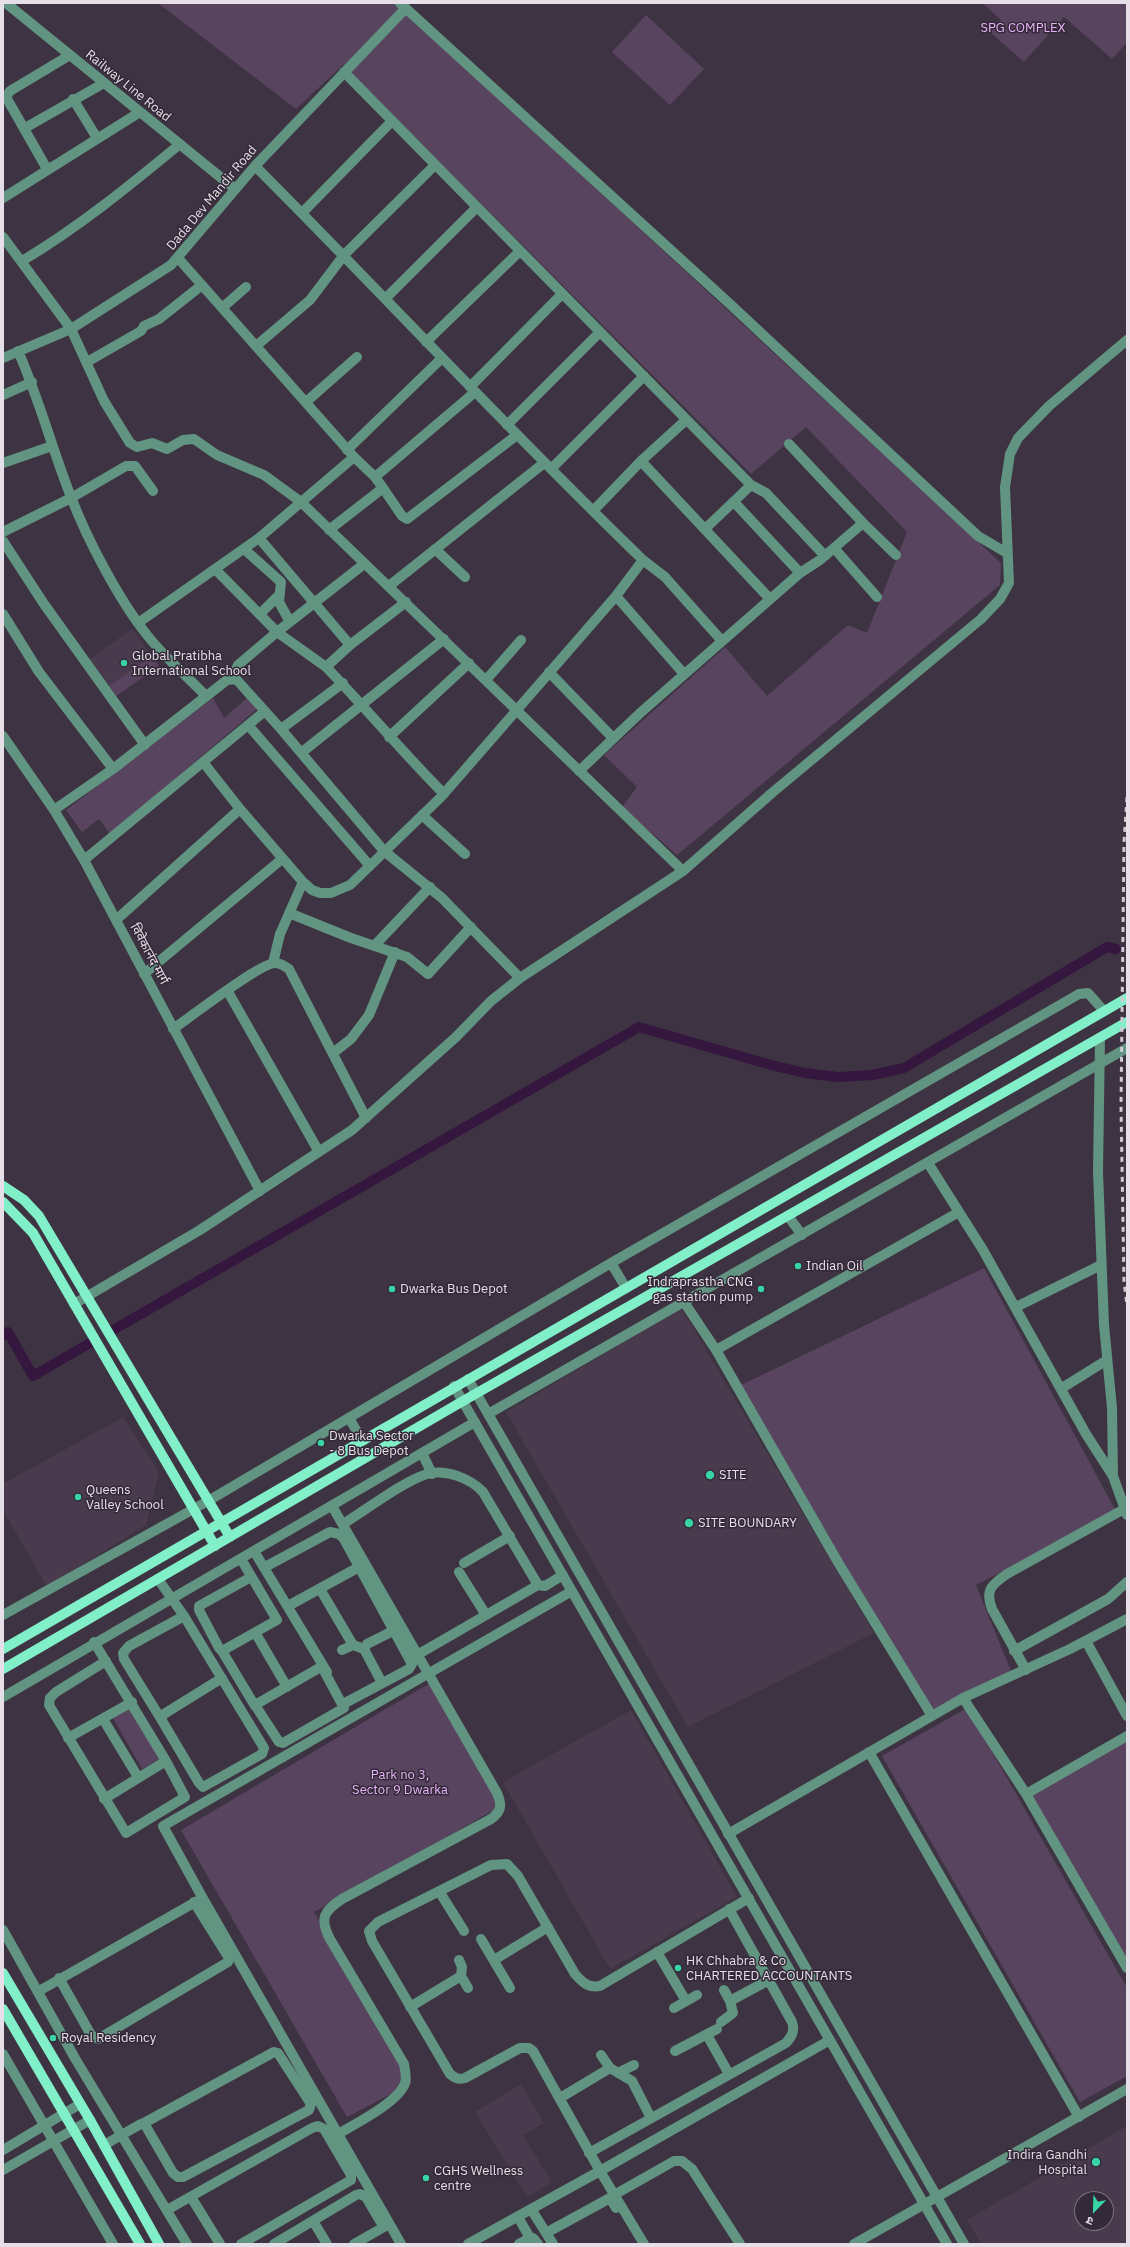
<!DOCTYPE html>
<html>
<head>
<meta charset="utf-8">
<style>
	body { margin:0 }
	#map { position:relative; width:1130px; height:2247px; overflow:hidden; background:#3e3342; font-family:"IBM Plex Sans","Noto Sans Devanagari",sans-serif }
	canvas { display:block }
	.frame { position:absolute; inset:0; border:4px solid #e6dfe8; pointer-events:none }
	.north { position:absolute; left:1074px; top:2191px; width:40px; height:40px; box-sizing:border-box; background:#342938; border:1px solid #7b727e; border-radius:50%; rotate:203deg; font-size:11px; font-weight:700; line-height:16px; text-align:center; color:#e6dfe8 }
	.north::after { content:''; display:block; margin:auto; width:14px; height:18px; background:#38d4a6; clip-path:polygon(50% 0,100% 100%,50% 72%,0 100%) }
</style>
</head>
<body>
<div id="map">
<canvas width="1130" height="2247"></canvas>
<div class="frame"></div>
<div class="north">उ</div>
</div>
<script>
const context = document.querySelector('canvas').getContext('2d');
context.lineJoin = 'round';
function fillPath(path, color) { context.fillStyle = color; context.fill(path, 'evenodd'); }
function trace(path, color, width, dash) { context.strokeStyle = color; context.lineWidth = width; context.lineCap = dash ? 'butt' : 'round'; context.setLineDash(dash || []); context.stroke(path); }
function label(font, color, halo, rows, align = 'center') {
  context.font = font + ' "IBM Plex Sans","Noto Sans Devanagari",sans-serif'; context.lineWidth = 3; context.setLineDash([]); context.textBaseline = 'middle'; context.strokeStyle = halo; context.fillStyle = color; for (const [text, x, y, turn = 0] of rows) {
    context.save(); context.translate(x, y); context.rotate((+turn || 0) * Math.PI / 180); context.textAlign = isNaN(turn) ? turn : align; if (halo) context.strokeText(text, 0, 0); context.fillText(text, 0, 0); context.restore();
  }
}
const built = new Path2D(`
	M 132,629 L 159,666 L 116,696 L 90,659 Z
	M 681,1308 L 874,1633 L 688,1727 L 506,1412 Z
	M 123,1417 L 159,1472 L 146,1525 L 47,1587 L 3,1510 L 3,1484 Z
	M 631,1710 L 737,1897 L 610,1969 L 503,1782 Z
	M 521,2084 L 544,2123 L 523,2135 L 552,2182 L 527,2197 L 475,2112 Z
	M 1127,2126 L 1127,2244 L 981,2244 L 967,2220 ZM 1082,2199 L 1106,2199 L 1106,2223 L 1082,2223 Z`);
const green = new Path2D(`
	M 158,3 L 395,3 L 1001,563 L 1000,585 L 677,855 L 622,807 L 637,787 L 604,755 L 725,647 L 767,696 L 848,625 L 867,633 L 907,532 L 806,427 L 751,474 L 343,65 L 296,109 Z
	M 982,3 L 1127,3 L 1127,42 L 1112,59 L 1064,17 L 1024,62 L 990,32 L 1001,20 Z
	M 646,15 L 704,69 L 670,105 L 612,52 Z
	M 152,656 L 159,666 L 116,696 L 109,686 Z
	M 213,698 L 224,718 L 247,698 L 257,709 L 110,834 L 99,819 L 82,832 L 66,810 Z
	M 984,1268 L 1117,1513 L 976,1585 L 1013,1676 L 932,1716 L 737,1387 Z
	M 430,1683 L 503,1805 L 314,1912 L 412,2083 L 347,2117 L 181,1830 Z
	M 131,1708 L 160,1759 L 142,1769 L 113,1718 Z
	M 967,1708 L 1127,1988 L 1127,2076 L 1080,2102 L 882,1756 Z
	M 1127,1736 L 1127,1965 L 1026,1794 Z`);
const canal = new Path2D(`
	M 113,1330 L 639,1027 L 771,1065 L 805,1073 L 838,1077 L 872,1075 L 904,1068 L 1107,947 L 1116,949
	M 3,1335 L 8,1332 L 33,1376 L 90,1343`);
const minor = new Path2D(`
	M 6,3 L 235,189
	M 400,3 L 731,305 L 978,536 L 1007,553
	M 344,72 L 751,485 L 766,493 L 825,556
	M 73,99 L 97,138
	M 25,128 L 104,83
	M 47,169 L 6,97 L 10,91 L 70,55
	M 3,198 L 140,112
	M 302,213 L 392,121
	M 3,237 L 71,329 L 104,401 L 130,443 L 137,447 L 152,443 L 167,449 L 183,440 L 194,439 L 217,455 L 264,475 L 301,502 L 683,871
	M 22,261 C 79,227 129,186 180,144
	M 386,298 L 477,207
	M 222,308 L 246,287
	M 426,342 L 520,251
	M 256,346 L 310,300 L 344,255 L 435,165
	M 18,351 C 39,398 52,449 71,497 C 87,539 119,600 147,635 C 164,657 187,676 206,696
	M 3,358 L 71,329 L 171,265 L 255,166 L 405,9
	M 87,362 L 141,331 L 144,326 L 159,319 L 202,285
	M 470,387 L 562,294
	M 3,395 L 32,382
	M 306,402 L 357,357
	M 507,425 L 600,332
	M 789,444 L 863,523 L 896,555
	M 347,450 L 442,358
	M 354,457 L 375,477
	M 641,461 L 686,420
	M 3,463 L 52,446
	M 551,469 L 644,376
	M 383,488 L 402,516 L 407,519 L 517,435
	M 734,502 L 800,573
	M 593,511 L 641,461 L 770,599
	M 706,528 L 751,485
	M 329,530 L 383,488 L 375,477 L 475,392
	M 3,532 L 71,498 L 126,466 L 135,466 L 153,491
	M 259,538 L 350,645
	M 3,541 L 44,604 L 145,745
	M 834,548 L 877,597
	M 244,549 L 281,582 L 279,602 L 290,622
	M 435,549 L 465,577
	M 643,560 L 665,577 L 722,641
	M 364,564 L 277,632 L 326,667 L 350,645 L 406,602
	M 215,569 L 277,632 L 238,665 L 232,678
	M 389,586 L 544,463
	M 616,596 L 684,674
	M 3,614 L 39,672 L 113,769
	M 260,614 L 280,594
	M 138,623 L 259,538 L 354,457 L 178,258
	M 326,667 C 366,708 403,753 444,794
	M 549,672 L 613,738
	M 486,680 L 521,640
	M 248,725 L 370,866
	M 281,729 L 343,683
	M 3,736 L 54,810 L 84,860 L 260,1191
	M 389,737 L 469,663
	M 301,753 L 444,639
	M 203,762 L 240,809 L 303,882 L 312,890 L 320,893 L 331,893 L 350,885 L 440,798 L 462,773 L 616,596 L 643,560 C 510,432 385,296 255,166
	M 579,771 L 639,714 L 800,573 L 820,560 L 863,523
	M 54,810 L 113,769 L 227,680 L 236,679 L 281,729 L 384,851 L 442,898 L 520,978
	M 422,815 L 465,854
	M 84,860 L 265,711
	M 289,913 L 351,938 L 407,957 L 428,974 L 471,927
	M 116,920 L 240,809
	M 375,945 L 430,887
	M 273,963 L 280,934 L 303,882
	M 144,974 L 282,859
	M 227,990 L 319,1152
	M 173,1029 C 189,1018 260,963 275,963 C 281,963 284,966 289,969 L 366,1118
	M 1100,1038 L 1098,1172 L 1104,1325 L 1112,1408 L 1113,1476
	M 333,1053 L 351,1039 L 369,1015 L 395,952
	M 928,1163 L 983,1250 L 1086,1434 L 1113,1476 L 1127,1515
	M 788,1216 L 802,1235
	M 611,1263 L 626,1288
	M 684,1302 L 716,1350 L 839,1564 L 932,1716
	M 74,1304 L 200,1230 L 352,1130 L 456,1037 L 491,1001 L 520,978 L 683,871 L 773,792 L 981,619 L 1000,599 L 1009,583 L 1005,487 L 1010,454 L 1018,438 L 1049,406 L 1127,340
	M 1016,1307 L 1101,1265
	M 716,1350 L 959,1212
	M 468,1379 L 964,2244
	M 454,1386 L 947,2244
	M 1062,1388 L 1107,1360
	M 488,1414 L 1127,1048
	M 349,1418 L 362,1440
	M 422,1453 L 432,1474
	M 332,1506 L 497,1793 C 502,1805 502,1811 491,1819 L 342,1899 C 324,1911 319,1918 330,1939 L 404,2064 C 405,2070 407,2078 405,2083 C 399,2102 355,2124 338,2134
	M 343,1524 C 366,1510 402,1482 427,1474 C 446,1469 470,1478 483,1492 L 538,1585 L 545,1586 L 563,1575
	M 254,1551 L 327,1672
	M 241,1559 L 277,1620 L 222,1651 L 219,1648 L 199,1610 L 199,1606 L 251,1577
	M 464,1563 L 510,1536
	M 265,1567 L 330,1532 L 339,1534 L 344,1539 L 412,1664 L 409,1669 L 345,1703
	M 459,1572 L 486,1615
	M 158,1579 L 184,1616 L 264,1748 L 262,1754 L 203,1787 L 199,1783 L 161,1719 L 164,1714 L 222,1678
	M 320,1589 L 353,1645 L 364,1649
	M 288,1606 L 359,1567
	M 3,1615 L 208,1501 L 611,1263 L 1079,994 L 1088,993 L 1104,1011
	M 256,1634 L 287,1687
	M 1086,1641 L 1127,1716
	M 94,1642 L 166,1761 L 104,1799
	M 342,1650 L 353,1645
	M 222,1651 L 255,1706
	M 1014,1651 L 1108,1599 L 1127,1582
	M 417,1655 L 538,1585
	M 106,1661 L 56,1692 L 50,1698 L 49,1705 L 126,1833 L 185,1797 L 166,1761
	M 319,1668 L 323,1669 L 344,1708 L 283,1743 L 279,1742 L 255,1705 Z
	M 1026,1670 L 992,1609 C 985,1590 991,1585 1007,1574 L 1126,1508
	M 382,1683 L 364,1649 L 367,1644 L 395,1630
	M 3,1697 L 475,1422
	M 963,1698 L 1026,1794 L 1127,1968
	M 103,1719 L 138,1777
	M 161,1719 L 124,1659 L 123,1653 L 129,1646 L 184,1616
	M 68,1738 L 132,1702
	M 869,1752 L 1079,2117
	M 1026,1794 L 1127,1736
	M 728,1834 L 963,1698 L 1070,1649 L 1127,1619
	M 439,1891 L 464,1931
	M 3,1930 L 76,2060 L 187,2244
	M 481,1939 L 510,1988
	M 657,1952 L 686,2001
	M 459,1960 L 462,1967 L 461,1976 L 468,1988
	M 494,1960 L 548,1927
	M 59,1978 L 91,2035 L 98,2039 L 228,1962 L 229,1958 L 194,1902
	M 724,1990 L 730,2001
	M 39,1991 L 199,1900
	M 410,2007 L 461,1976
	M 674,2008 L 697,1995
	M 721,2022 L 733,2013 L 730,2001 L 769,1980
	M 707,2035 L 729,2074
	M 675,2051 L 717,2029
	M 3,2054 L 113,2244
	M 601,2055 L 610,2068 L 632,2081 L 651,2118
	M 618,2073 L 634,2065
	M 560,2098 L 610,2068
	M 104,2145 L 139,2125 L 144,2123 L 274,2052 L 278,2053 L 311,2104 L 309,2110 L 183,2177 L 178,2177 L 173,2173 L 144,2123
	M 3,2150 L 80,2104
	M 589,2153 L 786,2043 C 792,2036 795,2031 792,2022 L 729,1909
	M 3,2170 L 90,2120
	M 614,2195 L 674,2161 L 682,2161 L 692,2169 L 740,2244
	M 191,2197 L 220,2244
	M 531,2209 L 553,2244
	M 167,2210 L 312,2128 L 318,2126 L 324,2129 L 351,2175 L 351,2180 L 241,2244
	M 518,2217 L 530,2238 L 533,2238 L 538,2244
	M 313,2221 L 327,2244
	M 546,2233 L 610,2198 L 616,2208
	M 274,2244 L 356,2195 L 360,2194 L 366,2197 L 380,2221
	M 354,2244 L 384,2227
	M 401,2244 L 201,1895 L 163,1826 L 572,1591
	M 468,2244 L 600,2171 L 830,2040
	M 519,2244 L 530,2238
	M 644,2244 L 600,2171 L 533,2051 L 529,2048 L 520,2048 L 465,2078 C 458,2080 455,2078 450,2074 L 372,1941 L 369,1931 L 378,1922 L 491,1865 L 507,1864 L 518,1876 L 575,1974 C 583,1983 588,1988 600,1986 L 749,1898
	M 854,2244 L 1127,2089`);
const major = new Path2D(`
	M 3,1186 L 24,1200 L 39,1216 L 230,1537
	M 3,1202 L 33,1233 L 215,1546
	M 3,1649 L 1127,998
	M 3,1669 L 463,1401 L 1127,1022
	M 3,1973 L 90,2120 L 159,2244
	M 3,2009 L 140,2244`);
const rail = new Path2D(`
	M 1127,797 L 1124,842 L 1121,1106 L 1124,1282 L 1127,1305`);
const markers = [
	[124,663,4,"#38d4a6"],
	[798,1266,4,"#38d4a6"],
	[392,1289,4,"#38d4a6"],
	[761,1289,4,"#38d4a6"],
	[321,1443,4,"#38d4a6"],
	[710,1475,5,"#38d4a6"],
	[78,1497,4,"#38d4a6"],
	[689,1523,5,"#38d4a6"],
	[678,1968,4,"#38d4a6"],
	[53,2038,4,"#38d4a6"],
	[1096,2162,5,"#38d4a6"],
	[426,2178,4,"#38d4a6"]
];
const parkNames = [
	["SPG COMPLEX",1023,28],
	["Park no 3,",400,1775],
	["Sector 9 Dwarka",400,1790]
];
const streetNames = [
	["Railway Line Road",128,86,39],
	["Dada Dev Mandir Road",212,198,-50],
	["विवेकानंद मार्ग",149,954,62]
];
const poiNames = [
	["Global Pratibha",132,656],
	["International School",132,671],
	["Indian Oil",806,1266],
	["Indraprastha CNG",753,1282,"right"],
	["gas station pump",753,1297,"right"],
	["Dwarka Bus Depot",400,1289],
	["Dwarka Sector",329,1436],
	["- 8 Bus Depot",329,1451],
	["SITE",719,1475],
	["Queens",86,1490],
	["Valley School",86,1505],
	["SITE BOUNDARY",698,1523],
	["HK Chhabra & Co",686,1961],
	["CHARTERED ACCOUNTANTS",686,1976],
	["Royal Residency",61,2038],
	["Indira Gandhi",1087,2155,"right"],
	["Hospital",1087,2170,"right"],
	["CGHS Wellness",434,2171],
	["centre",434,2186]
];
fillPath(built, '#493a4e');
fillPath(green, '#594460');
trace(canal, '#34163e', 10);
trace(minor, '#619481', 10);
trace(major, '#81f0c8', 10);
trace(rail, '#d0c8d2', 3, [5, 5]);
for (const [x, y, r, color] of markers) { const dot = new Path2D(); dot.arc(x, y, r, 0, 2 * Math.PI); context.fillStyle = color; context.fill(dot); trace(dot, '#342938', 1.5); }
label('13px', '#e7b3f8', '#342938', parkNames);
label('13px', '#e6dfe8', '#342938', streetNames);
label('13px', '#e6dfe8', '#342938', poiNames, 'left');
</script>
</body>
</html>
